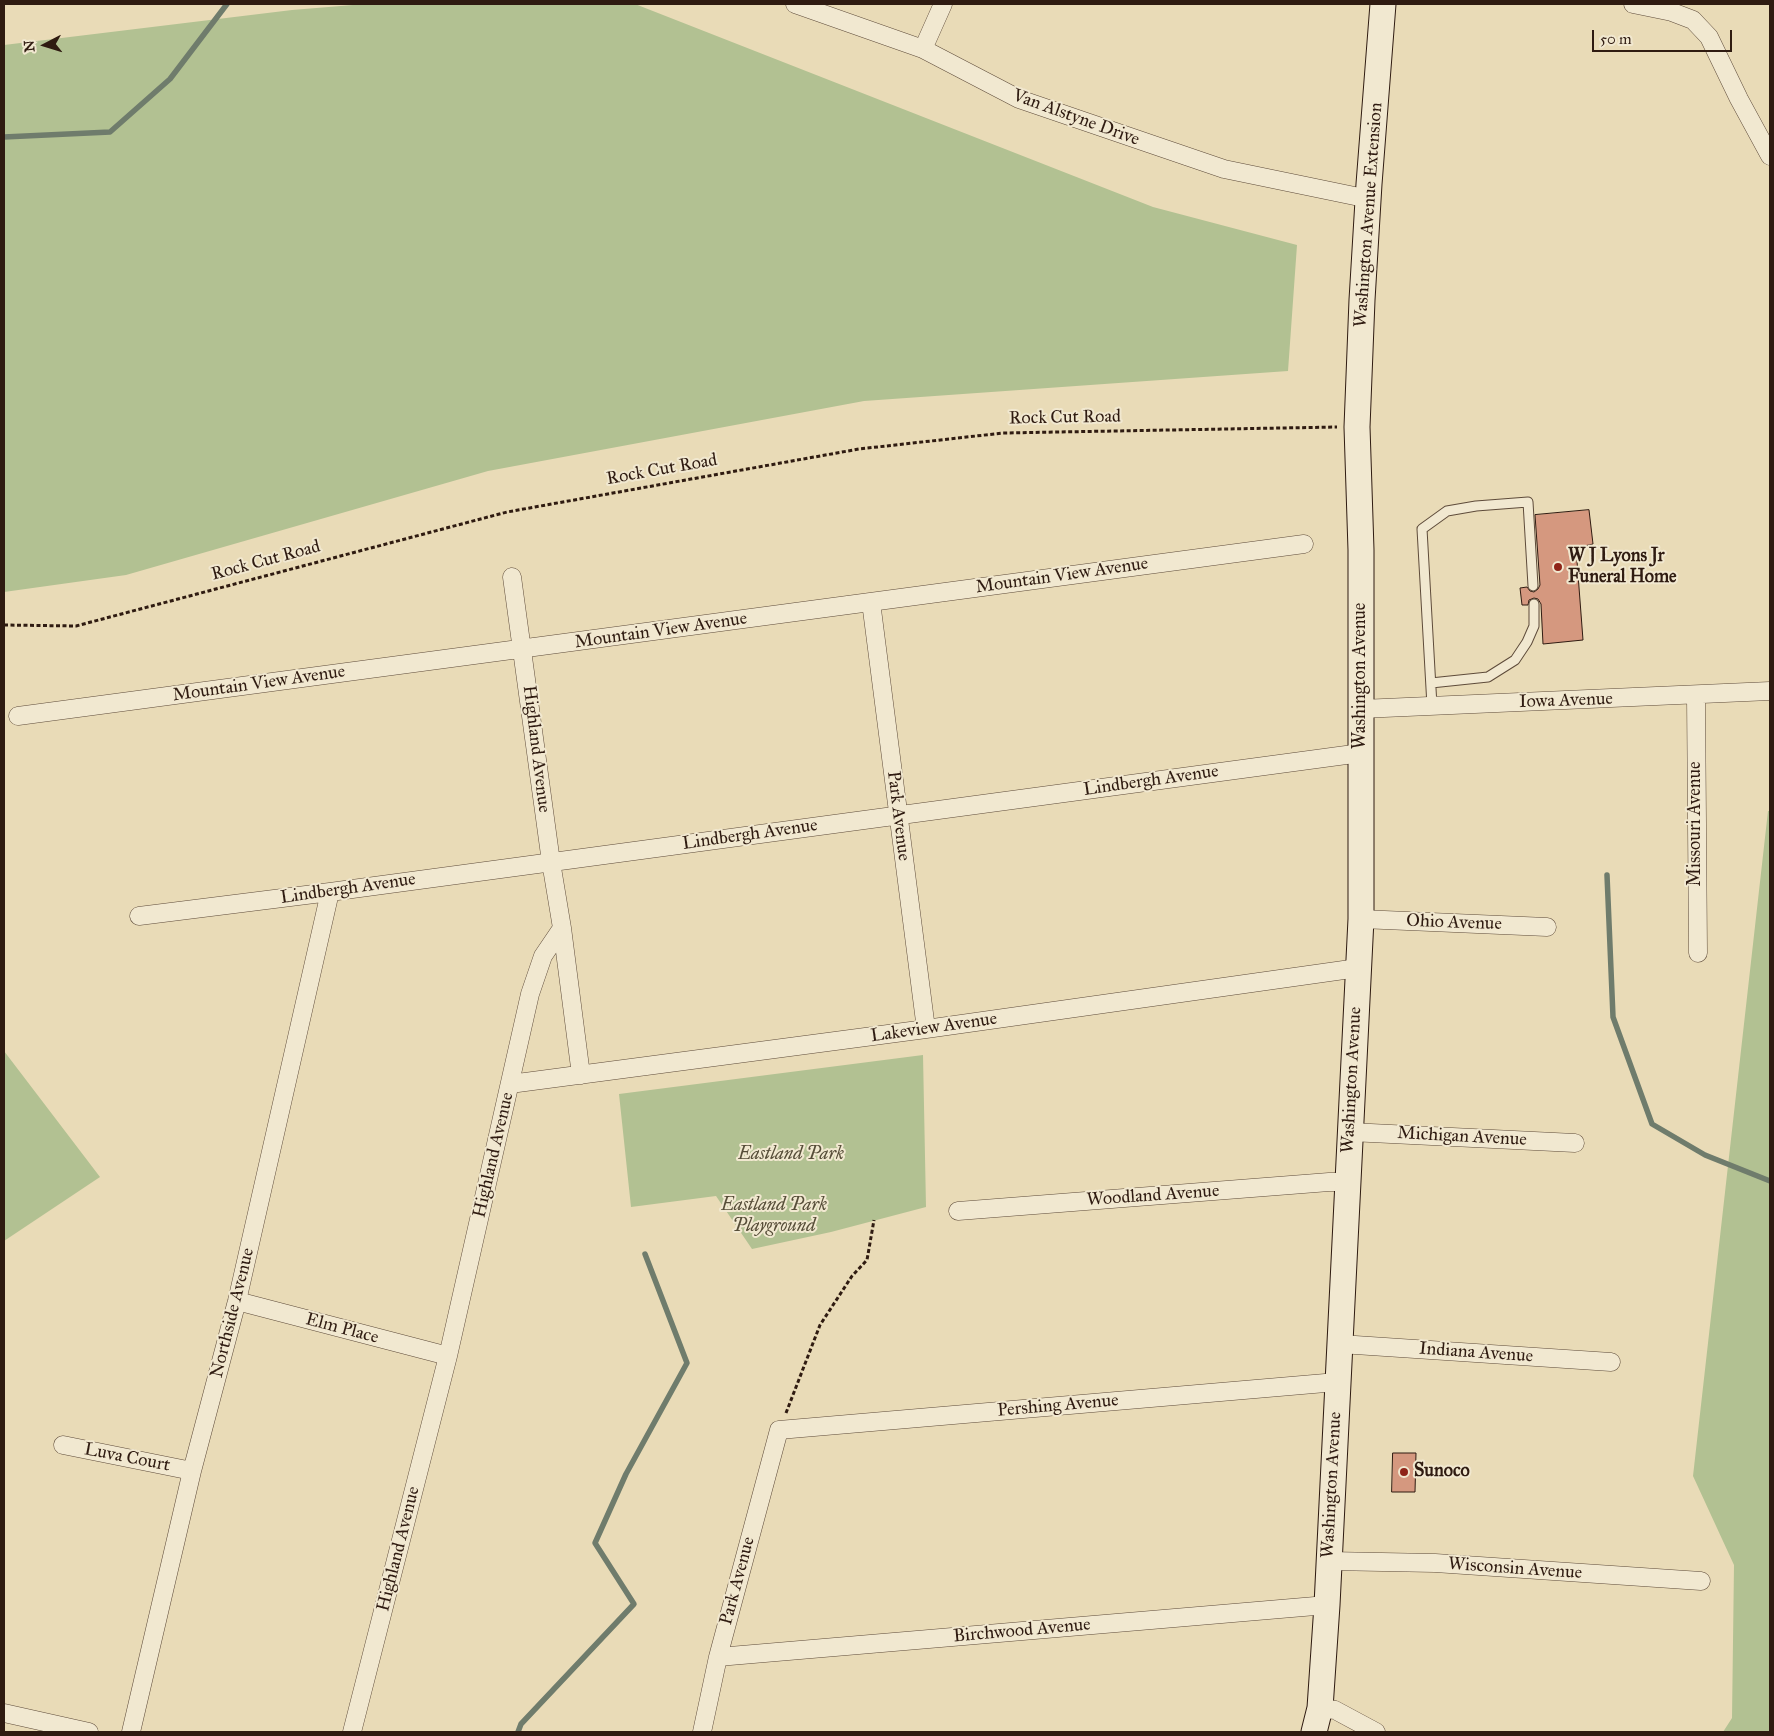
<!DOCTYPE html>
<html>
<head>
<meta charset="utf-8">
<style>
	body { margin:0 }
	#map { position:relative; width:1774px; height:1736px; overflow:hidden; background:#e9dbb7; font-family:"IM FELL Great Primer",serif }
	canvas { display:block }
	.frame { position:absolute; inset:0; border:5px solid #2f1b11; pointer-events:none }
	.north { position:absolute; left:20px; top:20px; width:50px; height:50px; -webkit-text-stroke:4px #f1e8d0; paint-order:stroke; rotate:265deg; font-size:14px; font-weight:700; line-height:20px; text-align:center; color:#2f1b11 }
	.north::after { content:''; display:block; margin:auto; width:18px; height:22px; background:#2f1b11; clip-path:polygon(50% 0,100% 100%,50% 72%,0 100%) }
	.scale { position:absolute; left:1592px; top:30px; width:140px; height:22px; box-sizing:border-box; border:2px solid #2f1b11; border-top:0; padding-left:6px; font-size:15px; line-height:18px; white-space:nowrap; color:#2f1b11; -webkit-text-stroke:4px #f1e8d0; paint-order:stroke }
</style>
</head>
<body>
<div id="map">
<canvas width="1774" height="1736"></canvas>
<div class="frame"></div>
<div class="north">N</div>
<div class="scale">50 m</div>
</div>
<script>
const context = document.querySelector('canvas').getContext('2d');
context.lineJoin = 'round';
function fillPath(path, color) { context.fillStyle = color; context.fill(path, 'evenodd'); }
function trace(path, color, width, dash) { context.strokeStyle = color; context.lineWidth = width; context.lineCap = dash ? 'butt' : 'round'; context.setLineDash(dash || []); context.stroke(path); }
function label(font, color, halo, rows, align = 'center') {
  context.font = font + ' "IM FELL Great Primer",serif'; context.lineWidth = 4; context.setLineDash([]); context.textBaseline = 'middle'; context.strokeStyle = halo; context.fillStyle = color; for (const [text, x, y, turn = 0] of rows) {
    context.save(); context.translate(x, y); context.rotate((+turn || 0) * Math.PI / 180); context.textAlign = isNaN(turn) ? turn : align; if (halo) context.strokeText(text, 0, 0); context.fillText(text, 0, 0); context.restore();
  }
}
const green = new Path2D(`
	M 365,4 L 635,4 L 1153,207 L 1297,245 L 1288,371 L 864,401 L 488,471 L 126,575 L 4,592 L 4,45 L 292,10 Z
	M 1768,811 L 1770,811 L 1770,1732 L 1723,1732 L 1732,1718 L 1734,1565 L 1693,1476 Z
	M 4,1051 L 100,1177 L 4,1241 Z
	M 923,1055 L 926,1207 L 831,1232 L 752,1249 L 716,1196 L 631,1207 L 619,1094 Z`);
const stream = new Path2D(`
	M 4,137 L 110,132 L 170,79 L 227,4
	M 1607,875 L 1613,1017 L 1652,1124 L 1705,1155 L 1770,1181
	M 518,1732 L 521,1724 L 634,1604 L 595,1543 L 626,1474 L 687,1363 L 645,1254`);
const building = new Path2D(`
	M 1589,510 L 1593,544 L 1576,548 L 1583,640 L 1543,644 L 1541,604 L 1538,599 L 1534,598 L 1529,600 L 1528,605 L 1522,605 L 1520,588 L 1527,587 L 1530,591 L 1534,592 L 1538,589 L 1540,585 L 1535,515 Z
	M 1393,1453 L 1416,1453 L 1415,1492 L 1392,1492 Z`);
const path = new Path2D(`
	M 4,625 L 76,626 L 507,512 L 859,449 L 1003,433 L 1337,427
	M 786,1413 L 820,1325 L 852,1276 L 867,1260 L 874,1220`);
const lane = new Path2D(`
	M 1431,683 L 1488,677 L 1515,660 L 1527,642 L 1534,626 L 1534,604
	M 1432,706 L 1422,529 L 1447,511 L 1476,506 L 1528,502 L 1533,586`);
const street = new Path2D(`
	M 795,4 L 923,49 L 1019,99 L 1224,169 L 1369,199
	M 1633,4 L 1672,12 L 1693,20 L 1709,37 L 1739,99 L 1770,156
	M 923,49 L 943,4
	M 871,602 L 926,1029
	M 1696,695 L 1698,953
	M 1361,709 L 1770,691
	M 18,716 L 1304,544
	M 139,916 L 330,892 L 1361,753
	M 1361,919 L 1547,927
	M 562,928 L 581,1075
	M 510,1084 L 926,1029 L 1358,968
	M 1350,1132 L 1575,1143
	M 958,1211 L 1329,1182 L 1347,1182
	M 237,1301 L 448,1356
	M 1340,1344 L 1611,1362
	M 63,1445 L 192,1471
	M 1329,1561 L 1435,1563 L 1701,1581
	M 718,1657 L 1327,1605
	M 1320,1708 L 1335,1710 L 1376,1732
	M 4,1713 L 89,1732
	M 131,1732 L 192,1471 L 237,1301 L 330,892
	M 352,1732 L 448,1356 L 530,994 L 543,956 L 562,928 L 551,862 L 512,577
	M 702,1732 L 718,1657 L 779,1430 L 1337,1382`);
const secondary = new Path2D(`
	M 1314,1732 L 1320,1708 L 1327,1605 L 1361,919 L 1361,550 L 1357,427 L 1362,300 L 1369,184 L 1383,4`);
const markers = [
	[1558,567,5,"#8f2418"],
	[1404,1472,5,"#8f2418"]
];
const streetNames = [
	["Van Alstyne Drive",1076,118,20],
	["Washington Avenue Extension",1369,215,-86],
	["Rock Cut Road",1065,418,-1],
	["Rock Cut Road",662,470,-10],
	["Rock Cut Road",266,561,-15],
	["Mountain View Avenue",1062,576,-8],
	["Mountain View Avenue",661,631,-8],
	["Washington Avenue",1361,676,-90],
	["Mountain View Avenue",259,684,-8],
	["Iowa Avenue",1566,701,-2],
	["Highland Avenue",536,749,83],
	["Lindbergh Avenue",1151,781,-8],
	["Park Avenue",898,816,83],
	["Missouri Avenue",1696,824,-90],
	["Lindbergh Avenue",750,835,-8],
	["Lindbergh Avenue",348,889,-8],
	["Ohio Avenue",1454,923,2],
	["Lakeview Avenue",934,1028,-8],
	["Washington Avenue",1352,1080,-87],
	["Michigan Avenue",1462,1137,3],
	["Highland Avenue",494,1155,-77],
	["Woodland Avenue",1153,1196,-4],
	["Northside Avenue",233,1313,-76],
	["Elm Place",342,1329,15],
	["Indiana Avenue",1476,1353,4],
	["Pershing Avenue",1058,1406,-5],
	["Luva Court",127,1458,11],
	["Washington Avenue",1332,1485,-87],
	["Highland Avenue",399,1549,-76],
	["Wisconsin Avenue",1515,1569,4],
	["Park Avenue",738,1581,-75],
	["Birchwood Avenue",1022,1631,-5]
];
const poiNames = [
	["W J Lyons Jr",1568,557],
	["Funeral Home",1568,578],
	["Sunoco",1414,1472]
];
const parkNames = [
	["Eastland Park",791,1155],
	["Eastland Park",774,1206],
	["Playground",774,1227]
];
fillPath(green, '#b2c192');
trace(stream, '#6f7c6c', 5.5);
fillPath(building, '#d5987f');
trace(building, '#2f1b11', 1);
trace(lane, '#5e4b3a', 11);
trace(street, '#5e4b3a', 19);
trace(secondary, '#2f1b11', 27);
trace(path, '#2f1b11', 3, [4, 2.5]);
trace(lane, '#f1e8d0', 9);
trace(street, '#f1e8d0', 18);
trace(secondary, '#f1e8d0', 25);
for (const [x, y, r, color] of markers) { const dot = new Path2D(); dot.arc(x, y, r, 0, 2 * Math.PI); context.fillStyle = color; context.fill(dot); trace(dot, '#f1e8d0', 2); }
label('18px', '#2f1b11', '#f1e8d0', streetNames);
label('bold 18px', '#2f1b11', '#f1e8d0', poiNames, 'left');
label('italic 18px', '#564d38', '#f1e8d0', parkNames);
</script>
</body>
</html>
